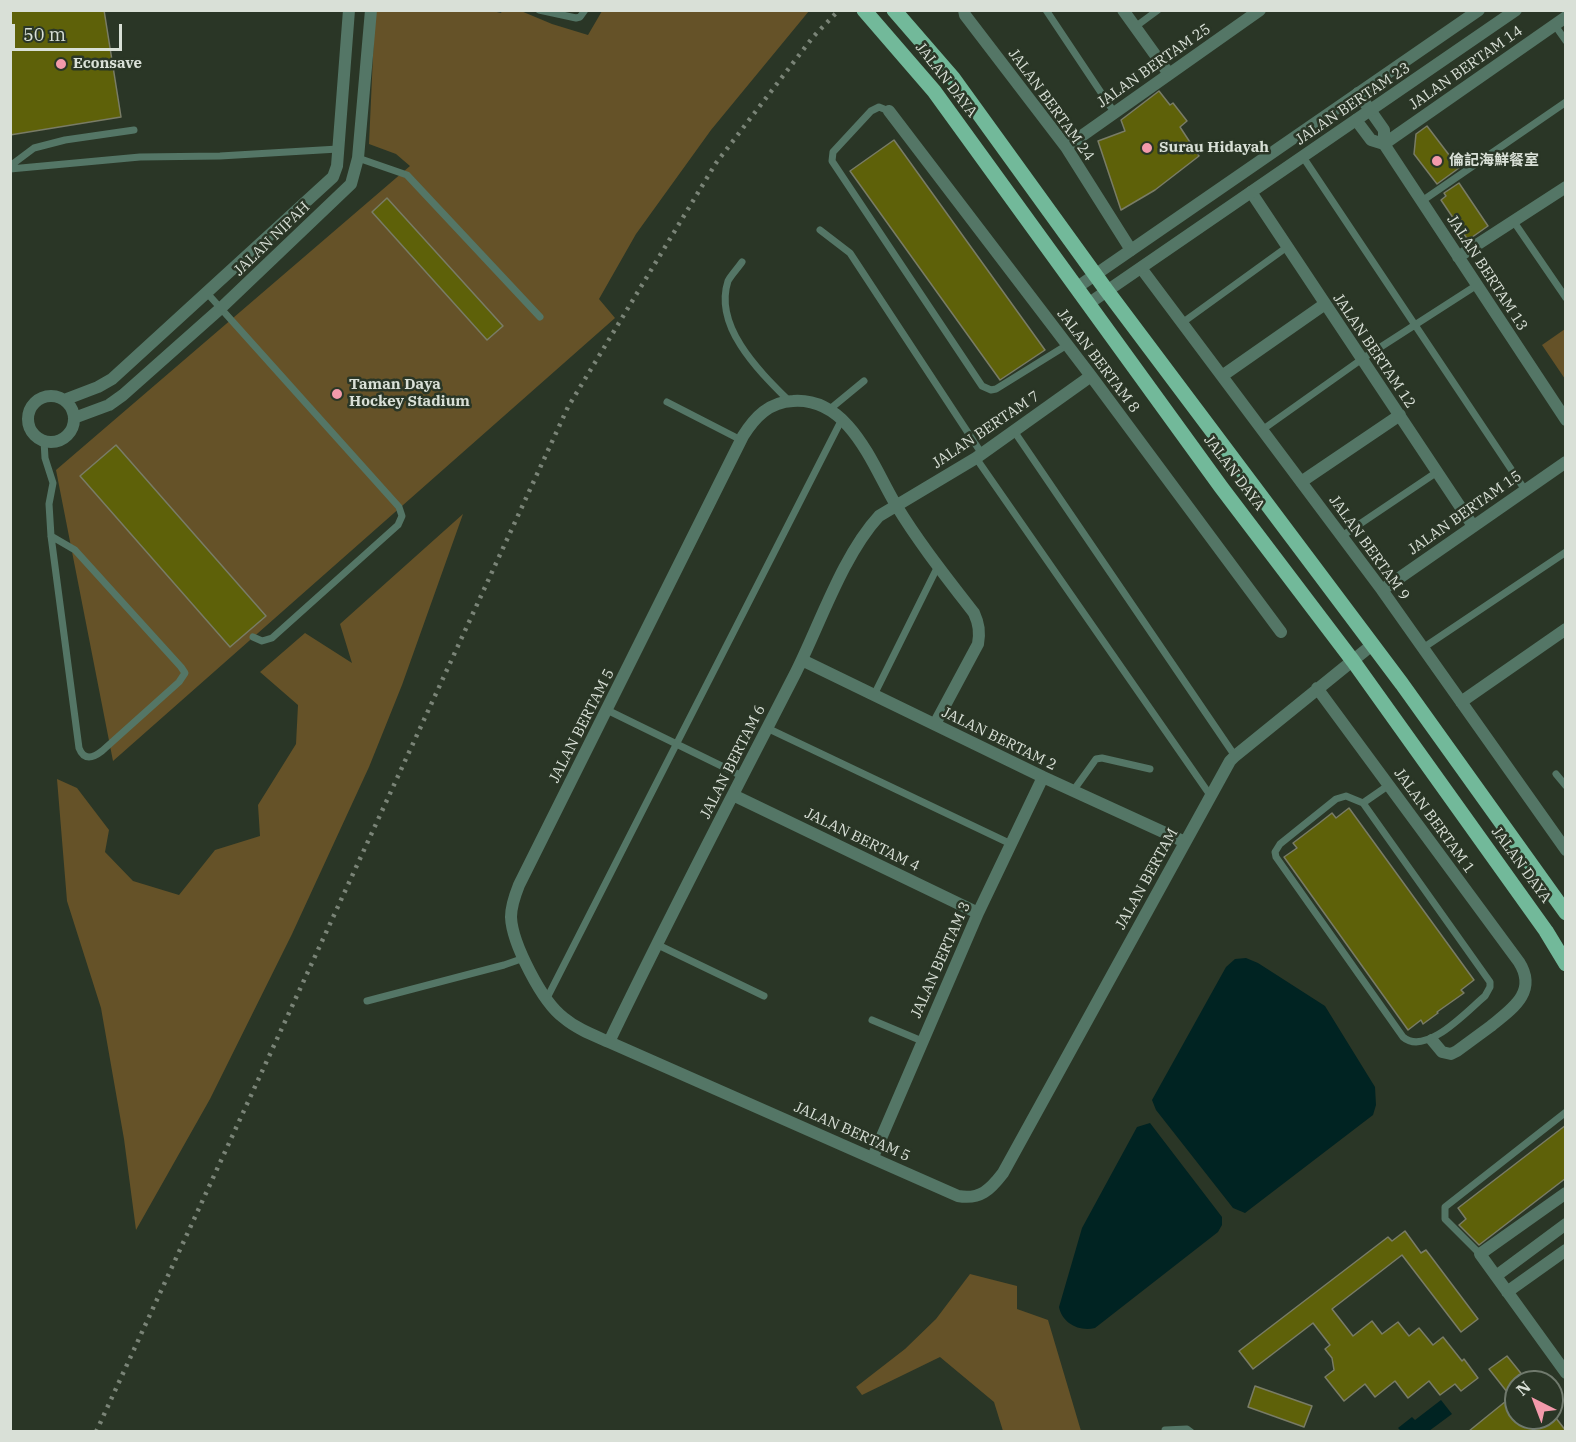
<!DOCTYPE html>
<html>
<head>
<meta charset="utf-8">
<style>
	body { margin:0 }
	#map { position:relative; width:1576px; height:1442px; overflow:hidden; background:#2a3626; font-family:"IBM Plex Serif",serif }
	canvas { display:block }
	.frame { position:absolute; inset:0; border:12px solid #d9e0d7; pointer-events:none }
	.north { position:absolute; left:1504px; top:1370px; width:60px; height:60px; box-sizing:border-box; background:#2a3626; border:2px solid #707a6d; border-radius:50%; rotate:318deg; font-size:16px; font-weight:700; line-height:24px; text-align:center; color:#d9e0d7 }
	.north::after { content:''; display:block; margin:auto; width:21px; height:27px; background:#f39aab; clip-path:polygon(50% 0,100% 100%,50% 72%,0 100%) }
	.scale { position:absolute; left:12px; top:24px; width:110px; height:27px; box-sizing:border-box; border:3px solid #d9e0d7; border-top:0; padding-left:8px; font-size:18px; line-height:21px; white-space:nowrap; color:#d9e0d7; -webkit-text-stroke:4px #2a3626; paint-order:stroke }
</style>
</head>
<body>
<div id="map">
<canvas width="1576" height="1442"></canvas>
<div class="frame"></div>
<div class="north">N</div>
<div class="scale">50 m</div>
</div>
<script>
const context = document.querySelector('canvas').getContext('2d');
context.lineJoin = 'round';
function fillPath(path, color) { context.fillStyle = color; context.fill(path, 'evenodd'); }
function trace(path, color, width, dash) { context.strokeStyle = color; context.lineWidth = width; context.lineCap = dash ? 'butt' : 'round'; context.setLineDash(dash || []); context.stroke(path); }
function label(font, color, halo, rows, align = 'center') {
  context.font = font + ' "IBM Plex Serif","Noto Sans SC",serif'; context.lineWidth = 5; context.setLineDash([]); context.textBaseline = 'middle'; context.strokeStyle = halo; context.fillStyle = color; for (const [text, x, y, turn = 0] of rows) {
    context.save(); context.translate(x, y); context.rotate((+turn || 0) * Math.PI / 180); context.textAlign = isNaN(turn) ? turn : align; if (halo) context.strokeText(text, 0, 0); context.fillText(text, 0, 0); context.restore();
  }
}
const green = new Path2D(`
	M 488,10 L 501,13 L 502,11 L 521,11 L 552,24 L 588,35 L 602,11 L 809,11 L 711,130 L 636,234 L 599,299 L 615,318 L 113,761 L 56,470 L 410,166 L 396,154 L 369,144 L 375,11 Z
	M 1565,329 L 1565,379 L 1542,345 Z
	M 463,514 L 402,685 L 369,767 L 292,934 L 210,1099 L 136,1230 L 124,1139 L 101,1008 L 67,901 L 57,779 L 77,788 L 109,830 L 105,852 L 133,881 L 179,895 L 215,850 L 260,836 L 258,805 L 296,744 L 298,705 L 260,672 L 305,633 L 352,663 L 340,624 Z
	M 970,1274 L 1017,1286 L 1017,1309 L 1048,1320 L 1081,1431 L 1003,1431 L 994,1402 L 940,1357 L 862,1395 L 856,1387 L 905,1349 L 936,1319 Z`);
const water = new Path2D(`
	M 1246,958 L 1258,963 L 1325,1006 L 1375,1087 L 1376,1105 L 1373,1115 L 1245,1213 L 1233,1208 L 1156,1110 L 1152,1100 L 1226,967 L 1235,959 Z
	M 1150,1123 L 1222,1217 L 1222,1225 L 1218,1232 L 1095,1328 C 1079,1332 1062,1323 1059,1307 L 1082,1228 L 1137,1127 Z
	M 1441,1400 L 1452,1414 L 1429,1431 L 1401,1431 L 1398,1428 L 1412,1417 L 1415,1420 Z`);
const building = new Path2D(`
	M 10,10 L 104,10 L 121,117 L 10,135 Z
	M 1159,91 L 1170,105 L 1173,103 L 1187,121 L 1180,127 L 1199,156 L 1155,190 L 1121,210 L 1098,141 L 1125,131 L 1121,120 Z
	M 1427,126 L 1459,168 L 1437,184 L 1414,154 L 1416,134 Z
	M 894,140 L 1045,350 L 1000,380 L 850,171 Z
	M 1459,183 L 1488,226 L 1468,240 L 1441,200 L 1446,196 L 1444,193 Z
	M 387,198 L 503,326 L 487,340 L 372,212 Z
	M 116,445 L 266,616 L 230,647 L 80,476 Z
	M 1349,808 L 1474,980 L 1461,990 L 1464,993 L 1437,1012 L 1438,1013 L 1423,1024 L 1421,1020 L 1408,1030 L 1284,857 L 1297,848 L 1293,843 L 1318,824 L 1332,813 L 1336,818 Z
	M 1566,1125 L 1566,1178 L 1479,1245 L 1459,1225 L 1466,1219 L 1458,1208 Z
	M 1405,1231 L 1421,1253 L 1426,1250 L 1478,1319 L 1461,1332 L 1402,1255 L 1332,1309 L 1353,1336 L 1372,1321 L 1382,1334 L 1398,1322 L 1409,1336 L 1419,1328 L 1433,1345 L 1443,1337 L 1462,1361 L 1464,1359 L 1478,1378 L 1461,1391 L 1455,1384 L 1440,1395 L 1429,1381 L 1408,1398 L 1395,1381 L 1375,1397 L 1365,1384 L 1344,1401 L 1325,1377 L 1334,1370 L 1332,1358 L 1325,1349 L 1330,1345 L 1313,1323 L 1253,1369 L 1239,1351 L 1388,1237 L 1392,1241 Z
	M 1507,1356 L 1528,1382 L 1516,1382 L 1516,1418 L 1556,1418 L 1566,1431 L 1469,1431 L 1511,1397 L 1489,1369 Z
	M 1255,1386 L 1312,1406 L 1304,1427 L 1248,1407 Z`);
const service = new Path2D(`
	M 539,10 L 576,18 L 580,17 L 585,10
	M 1046,10 L 1114,112
	M 1554,24 L 1566,41
	M 1135,27 L 1158,10
	M 889,111 L 879,107 L 871,111 L 833,152 L 832,161 L 982,386 L 991,390 L 996,389 L 1067,345
	M 1303,157 L 1525,490
	M 358,158 L 407,175 L 540,317
	M 10,166 L 34,148 L 65,140 L 134,130
	M 10,169 L 140,157 L 220,156 L 338,149
	M 1422,201 L 1566,102
	M 1514,222 L 1566,298
	M 820,230 L 850,253 L 982,454
	M 742,262 C 738,268 731,275 728,281 C 713,327 760,372 789,401
	M 207,293 L 399,507 L 402,516 L 398,525 L 272,638 L 262,641 L 253,637
	M 1182,323 L 1287,247
	M 667,402 L 741,440
	M 830,409 L 864,381
	M 1262,430 L 1362,359 L 1477,285
	M 1014,431 L 1235,756
	M 44,441 L 45,458 L 53,483 L 49,504 L 51,536 L 79,748 C 84,761 93,758 102,751 L 179,682 L 185,673 L 181,667 L 75,550 L 51,536
	M 976,458 L 1210,795
	M 1342,536 L 1437,472
	M 1423,648 L 1566,552
	M 874,695 L 938,566
	M 607,710 L 742,776
	M 767,728 L 1011,844
	M 1556,774 L 1566,786
	M 1073,791 L 1096,759 L 1102,758 L 1150,769
	M 1346,796 L 1363,803 L 1490,982 L 1490,987 L 1485,996 C 1468,1010 1426,1057 1403,1037 L 1276,857 L 1275,852 L 1280,844 L 1336,799 Z
	M 1363,803 L 1389,785
	M 656,944 L 764,996
	M 546,1000 L 842,419
	M 367,1001 L 504,965 L 524,958
	M 872,1020 L 922,1041
	M 1480,1254 L 1445,1219 L 1445,1207 L 1566,1112
	M 1165,1432 L 1165,1430 L 1187,1429 L 1191,1432`);
const minor = new Path2D(`
	M 964,10 L 965,15 L 1066,147 L 1131,250
	M 1123,10 L 1169,74
	M 1358,93 L 1384,130 L 1384,144 L 1566,420
	M 889,111 L 1091,376 L 1281,632
	M 1356,120 L 1371,140 L 1384,144
	M 1384,144 L 1566,17
	M 1066,147 L 1260,10
	M 1251,192 L 1473,526
	M 1458,257 L 1566,187
	M 1141,268 L 1382,590 L 1566,850
	M 1222,376 L 1325,304
	M28 419a23 23 0 1 1 46 0a23 23 0 1 1-46 0Z
	M 64,400 L 98,387 L 112,379 L 333,177 L 337,166 L 349,10
	M 74,418 L 109,405 L 123,395 L 221,308 L 351,184 L 358,158 L 371,10
	M 1301,482 L 1400,415
	M 1382,590 L 1566,462
	M 802,660 L 1043,777 L 1185,842
	M 1317,688 L 1519,962 C 1538,992 1512,1009 1491,1026 C 1480,1034 1468,1043 1457,1051 L 1451,1054 L 1442,1052 L 1432,1040
	M 1461,702 L 1566,629
	M 935,724 L 978,644 C 980,632 979,624 974,613 C 947,578 919,543 896,505 C 873,467 850,397 793,401 C 769,402 755,417 743,436 L 519,885 C 515,895 511,906 511,917 C 512,943 542,1002 564,1018 C 577,1029 593,1035 609,1042 L 958,1196 C 980,1200 990,1190 1003,1173 L 1230,761 L 1235,756 L 1372,645
	M 733,795 L 978,913
	M 609,1042 C 669,917 733,795 796,672 C 820,624 843,555 879,516 L 976,458 L 1091,376
	M 873,1157 L 978,913 L 1043,777
	M 1566,1193 L 1480,1254 L 1566,1373
	M 1496,1276 L 1566,1224
	M 1507,1292 L 1566,1250`);
const tertiary = new Path2D(`
	M 1076,288 L 1479,10
	M 1088,304 L 1516,10`);
const primary = new Path2D(`
	M 864,10 L 934,91 L 1221,487 L 1353,661 L 1546,931 L 1566,964
	M 894,10 L 953,78 L 1107,291 L 1402,684 L 1566,913`);
const rail = new Path2D(`
	M 96,1432 L 568,407 L 716,163 L 813,37 L 839,10`);
const markers = [
	[61,64,6,"#f39aab"],
	[1147,148,6,"#f39aab"],
	[1437,161,6,"#f39aab"],
	[337,394,6,"#f39aab"]
];
const poiNames = [
	["Econsave",73,64],
	["Surau Hidayah",1159,148],
	["倫記海鮮餐室",1449,161],
	["Taman Daya",349,385],
	["Hockey Stadium",349,402]
];
const streetNames = [
	["JALAN BERTAM 25",1154,66,-35],
	["JALAN BERTAM 14",1466,68,-35],
	["JALAN DAYA",946,80,52],
	["JALAN BERTAM 23",1353,104,-34],
	["JALAN BERTAM 24",1051,105,54],
	["JALAN NIPAH",272,239,-44],
	["JALAN BERTAM 13",1487,273,57],
	["JALAN BERTAM 12",1374,351,56],
	["JALAN BERTAM 8",1098,361,53],
	["JALAN BERTAM 7",986,430,-34],
	["JALAN DAYA",1234,473,53],
	["JALAN BERTAM 15",1465,513,-35],
	["JALAN BERTAM 9",1369,548,54],
	["JALAN BERTAM 5",582,726,-63],
	["JALAN BERTAM 2",999,739,26],
	["JALAN BERTAM 6",733,762,-63],
	["JALAN BERTAM 1",1434,821,54],
	["JALAN BERTAM 4",862,840,26],
	["JALAN DAYA",1521,865,54],
	["JALAN BERTAM",1147,879,-61],
	["JALAN BERTAM 3",941,960,-66],
	["JALAN BERTAM 5",852,1132,24]
];
fillPath(green, '#655228');
fillPath(water, '#002322');
fillPath(building, '#5e6109');
trace(building, '#797c66', 1.5);
trace(service, '#547666', 7);
trace(minor, '#547666', 12);
trace(tertiary, '#547666', 12);
trace(primary, '#72b99a', 15);
trace(rail, '#7a8477', 4.5, [3, 6]);
for (const [x, y, r, color] of markers) { const dot = new Path2D(); dot.arc(x, y, r, 0, 2 * Math.PI); context.fillStyle = color; context.fill(dot); trace(dot, '#2a3626', 2); }
label('bold 15px', '#d9e0d7', '#2a3626', poiNames, 'left');
label('15px', '#d9e0d7', '#2a3626', streetNames);
</script>
</body>
</html>
